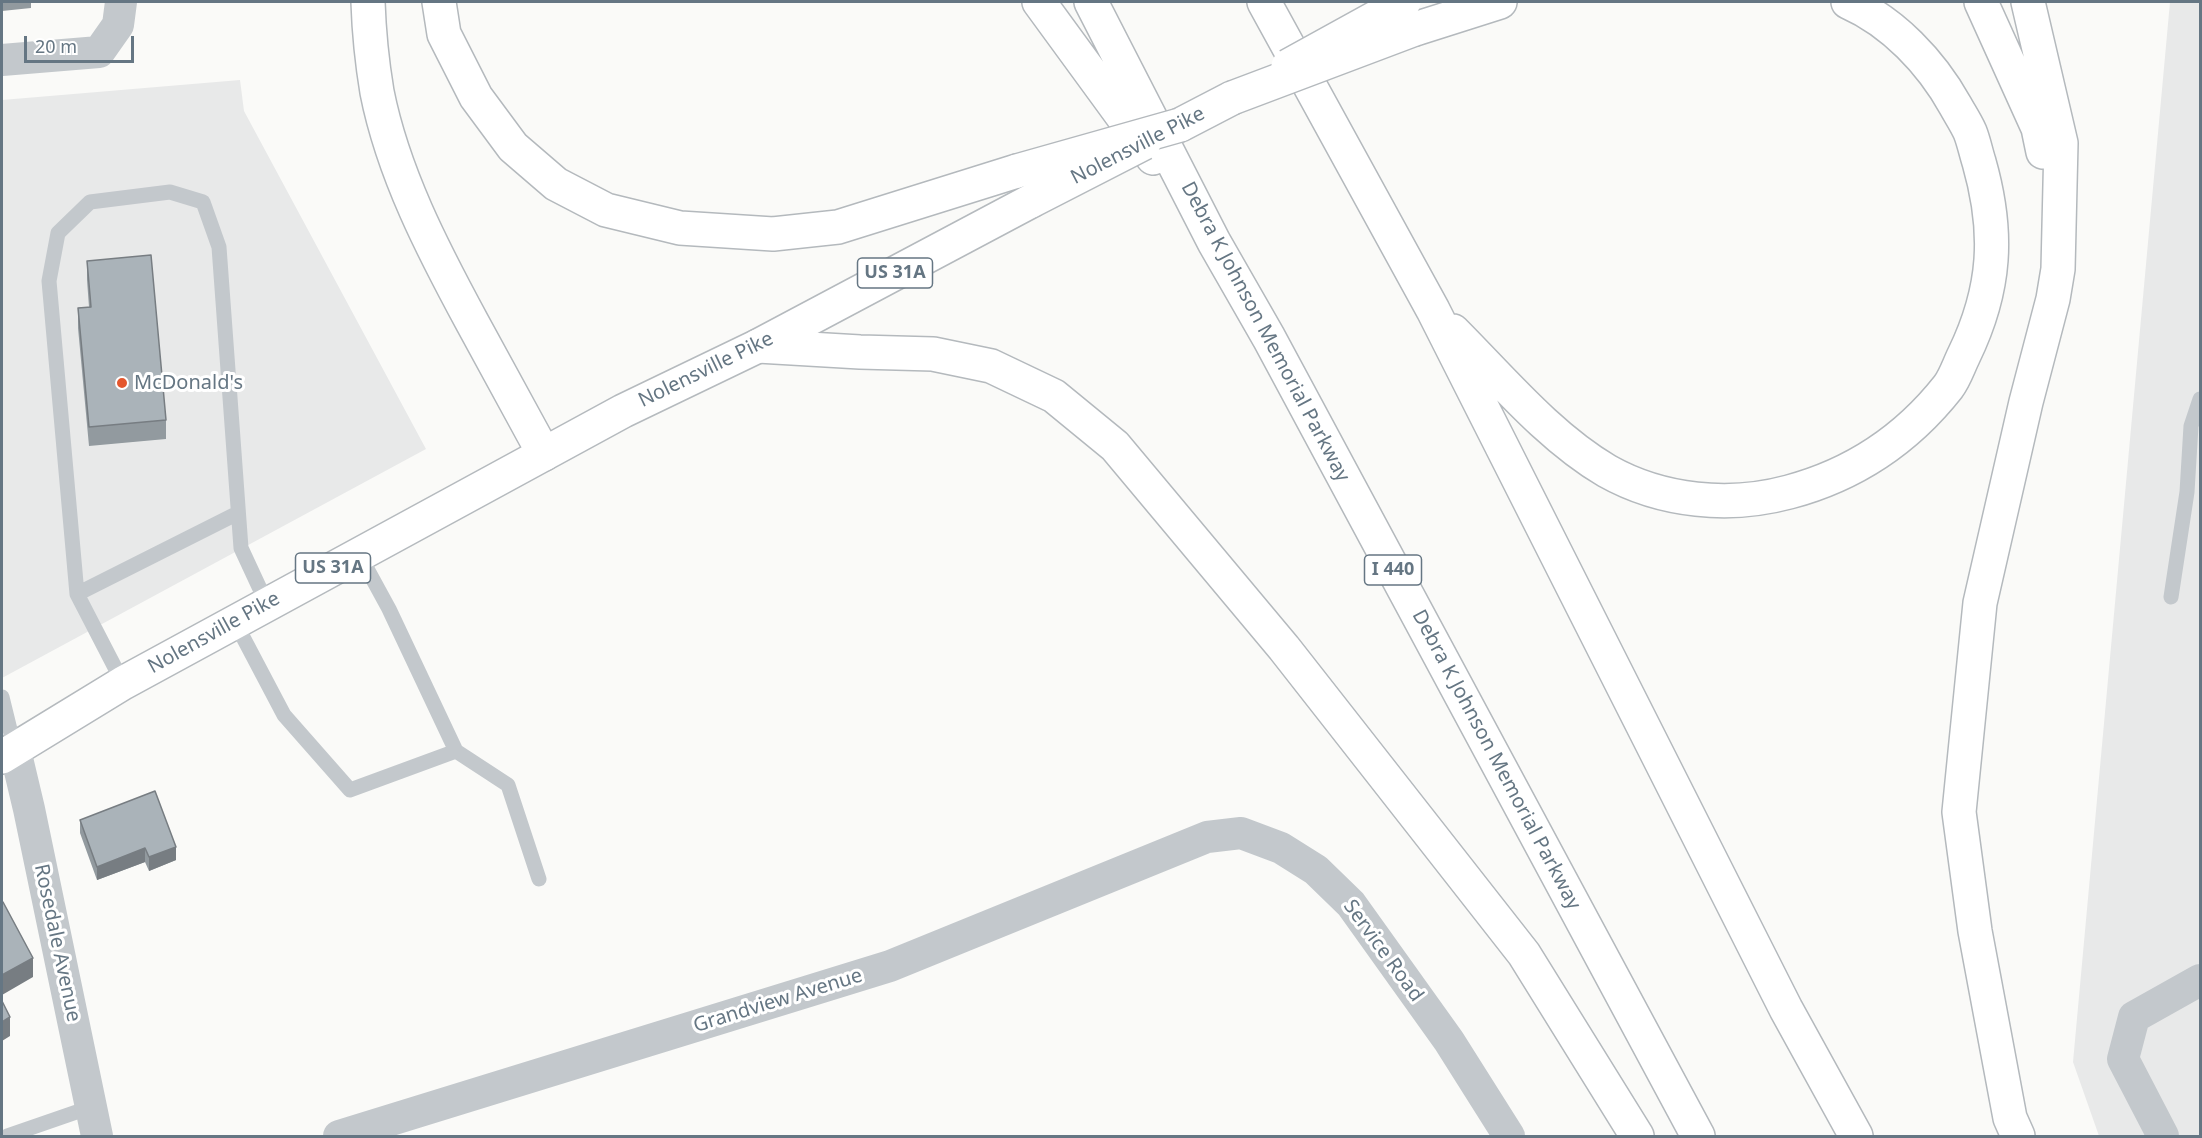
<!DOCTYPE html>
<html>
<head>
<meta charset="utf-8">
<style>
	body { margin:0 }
	#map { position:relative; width:2202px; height:1138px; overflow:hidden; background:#fafaf8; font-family:"Noto Sans",sans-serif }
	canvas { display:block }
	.frame { position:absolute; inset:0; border:3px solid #657683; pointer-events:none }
	.scale { position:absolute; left:24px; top:36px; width:110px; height:27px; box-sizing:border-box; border:3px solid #657683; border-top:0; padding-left:8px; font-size:18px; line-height:21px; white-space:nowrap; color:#657683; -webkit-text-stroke:4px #fff; paint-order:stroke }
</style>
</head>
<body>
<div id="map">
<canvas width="2202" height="1138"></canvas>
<div class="frame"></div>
<div class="scale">20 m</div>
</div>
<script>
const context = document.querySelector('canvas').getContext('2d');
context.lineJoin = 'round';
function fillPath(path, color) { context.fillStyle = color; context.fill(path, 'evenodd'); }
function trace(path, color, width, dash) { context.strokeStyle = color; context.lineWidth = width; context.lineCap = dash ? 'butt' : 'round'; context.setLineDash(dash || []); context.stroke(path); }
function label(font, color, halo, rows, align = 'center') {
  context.font = font + ' "Noto Sans",sans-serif'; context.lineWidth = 6; context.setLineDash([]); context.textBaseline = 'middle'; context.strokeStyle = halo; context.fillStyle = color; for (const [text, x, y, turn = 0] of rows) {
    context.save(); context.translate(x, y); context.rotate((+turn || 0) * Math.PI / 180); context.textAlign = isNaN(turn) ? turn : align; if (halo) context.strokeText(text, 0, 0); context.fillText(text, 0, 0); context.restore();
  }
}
const built = new Path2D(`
	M 2170,2 L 2200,2 L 2200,1136 L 2099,1136 L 2073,1062 Z
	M 240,80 L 244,111 L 426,449 L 2,678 L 2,100 Z`);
const lane = new Path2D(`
	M 77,594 L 238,513
	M 2171,597 L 2187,492 L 2191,426 L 2200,399
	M 235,622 L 284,715 L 350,790 L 456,751 L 389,609 L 359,554
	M 123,683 L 77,594 L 49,281 L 58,233 L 90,202 L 170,192 L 203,202 L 219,247 L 241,548 L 267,604
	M 2,697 L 15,750
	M 456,751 L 508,785 L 539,879
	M 7,1136 L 91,1107`);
const street = new Path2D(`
	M 2,60 L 99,52 L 118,25 L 121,2
	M 15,750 L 29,809 L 97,1136
	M 339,1136 L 890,966 L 1207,837 L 1241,833 L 1281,848 L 1316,870 L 1351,904 L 1449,1041 L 1509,1136
	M 2163,1136 L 2123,1059 L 2134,1017 L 2200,980`);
const primary = new Path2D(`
	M 1180,125 L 1232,98
	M 2,757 L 123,683 L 623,411 L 758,346 L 1031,201`);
const highway = new Path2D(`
	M 368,2 C 369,32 372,62 377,92 C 393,173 433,250 472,322 C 496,366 520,410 544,454
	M 439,2 L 444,34 L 476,97 L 513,147 L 556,184 L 606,210 L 680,228 L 773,234 L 838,227 L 1017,171
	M 1039,2 L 1153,158
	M 1091,2 L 1214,242 L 1269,338 L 1698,1136
	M 1264,2 L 1433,310 L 1786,1009 L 1856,1136
	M 1981,2 L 2038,128 L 2043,152
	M 1415,29 L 1500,2
	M 1453,331 C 1501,379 1549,437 1607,471 C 1662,502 1730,508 1789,492 C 1853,475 1907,439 1948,387 C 1955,378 1959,365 1964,355 C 1996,289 1999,232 1979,162 C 1976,153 1974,142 1970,132 C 1966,123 1960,114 1955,105 C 1931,62 1893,22 1848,2
	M 758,346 L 860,352 L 933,354 L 991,366 L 1054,396 L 1115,446 L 1284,648 L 1524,954 L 1637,1136
	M 2018,1136 L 2010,1118 L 1975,931 L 1959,812 L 1980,603 L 2026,402 L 2053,299 L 2058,269 L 2061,143 L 2028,2`);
const primaryBridge = new Path2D(`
	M 1288,66 L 1404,2
	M 1031,201 L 1144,143`);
const highwayBridge = new Path2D(`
	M 1232,98 L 1415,29
	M 1017,171 L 1180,125`);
const wall = new Path2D(`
	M 2,2 L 31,2 L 31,8 L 2,11 Z
	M 87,261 L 166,420 L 166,439 L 89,446 L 78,328 L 78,308 L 89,307 L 87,280 Z
	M 80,820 L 176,860 L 149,871 L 145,862 L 97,880 L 80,833 Z`);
const shadedWall = new Path2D(`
	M 176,847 L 176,860 L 149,871 L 149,857 Z
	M 145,848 L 145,862 L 97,880 L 97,867 Z
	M 33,958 L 33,977 L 2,995 L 2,975 Z
	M 10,1017 L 10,1036 L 2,1041 L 2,1022 Z`);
const building = new Path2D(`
	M 151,255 L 166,420 L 89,427 L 78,308 L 91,307 L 87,261 Z
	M 155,791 L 176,847 L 149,857 L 145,848 L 97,867 L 80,820 Z
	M 3,902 L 33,958 L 2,975 L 2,903 Z
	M 2,1001 L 10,1017 L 2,1022 Z`);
const markers = [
	[122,383,6,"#e4572e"]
];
const shields = [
	[895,273,75],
	[333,568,75],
	[1393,570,57]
];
const shieldNames = [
	["US 31A",895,273],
	["US 31A",333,568],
	["I 440",1393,570]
];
const streetNames = [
	["Nolensville Pike",1138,146,-27],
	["Debra K Johnson Memorial Parkway",1265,332,62],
	["Nolensville Pike",706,370,-26],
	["Nolensville Pike",214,633,-29],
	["Debra K Johnson Memorial Parkway",1496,760,62],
	["Rosedale Avenue",57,943,78],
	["Service Road",1383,951,54],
	["Grandview Avenue",778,1001,-17]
];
const poiNames = [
	["McDonald's",134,383]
];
fillPath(built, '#e8e9e9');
trace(primary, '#b5babe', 36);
trace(highway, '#b4b9bd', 36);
trace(lane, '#c3c8cc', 15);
trace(street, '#c3c8cc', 32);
trace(primary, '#fff', 33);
trace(highway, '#fff', 33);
trace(primaryBridge, '#b5babe', 36, []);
trace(highwayBridge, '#b4b9bd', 36, []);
trace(primaryBridge, '#fff', 33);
trace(highwayBridge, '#fff', 33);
fillPath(wall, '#929a9f');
fillPath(shadedWall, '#777d82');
fillPath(building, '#aab3b9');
trace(building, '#777d82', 1.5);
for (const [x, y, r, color] of markers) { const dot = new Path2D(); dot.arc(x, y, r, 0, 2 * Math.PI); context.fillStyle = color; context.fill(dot); trace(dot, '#fff', 2); }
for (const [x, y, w] of shields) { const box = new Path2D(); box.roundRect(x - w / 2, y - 15, w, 30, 4.5); context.fillStyle = '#fff'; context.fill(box); trace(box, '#657683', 1.5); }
label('bold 18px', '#657683', null, shieldNames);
label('20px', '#657683', '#fff', streetNames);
label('20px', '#657683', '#fff', poiNames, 'left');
</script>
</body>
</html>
